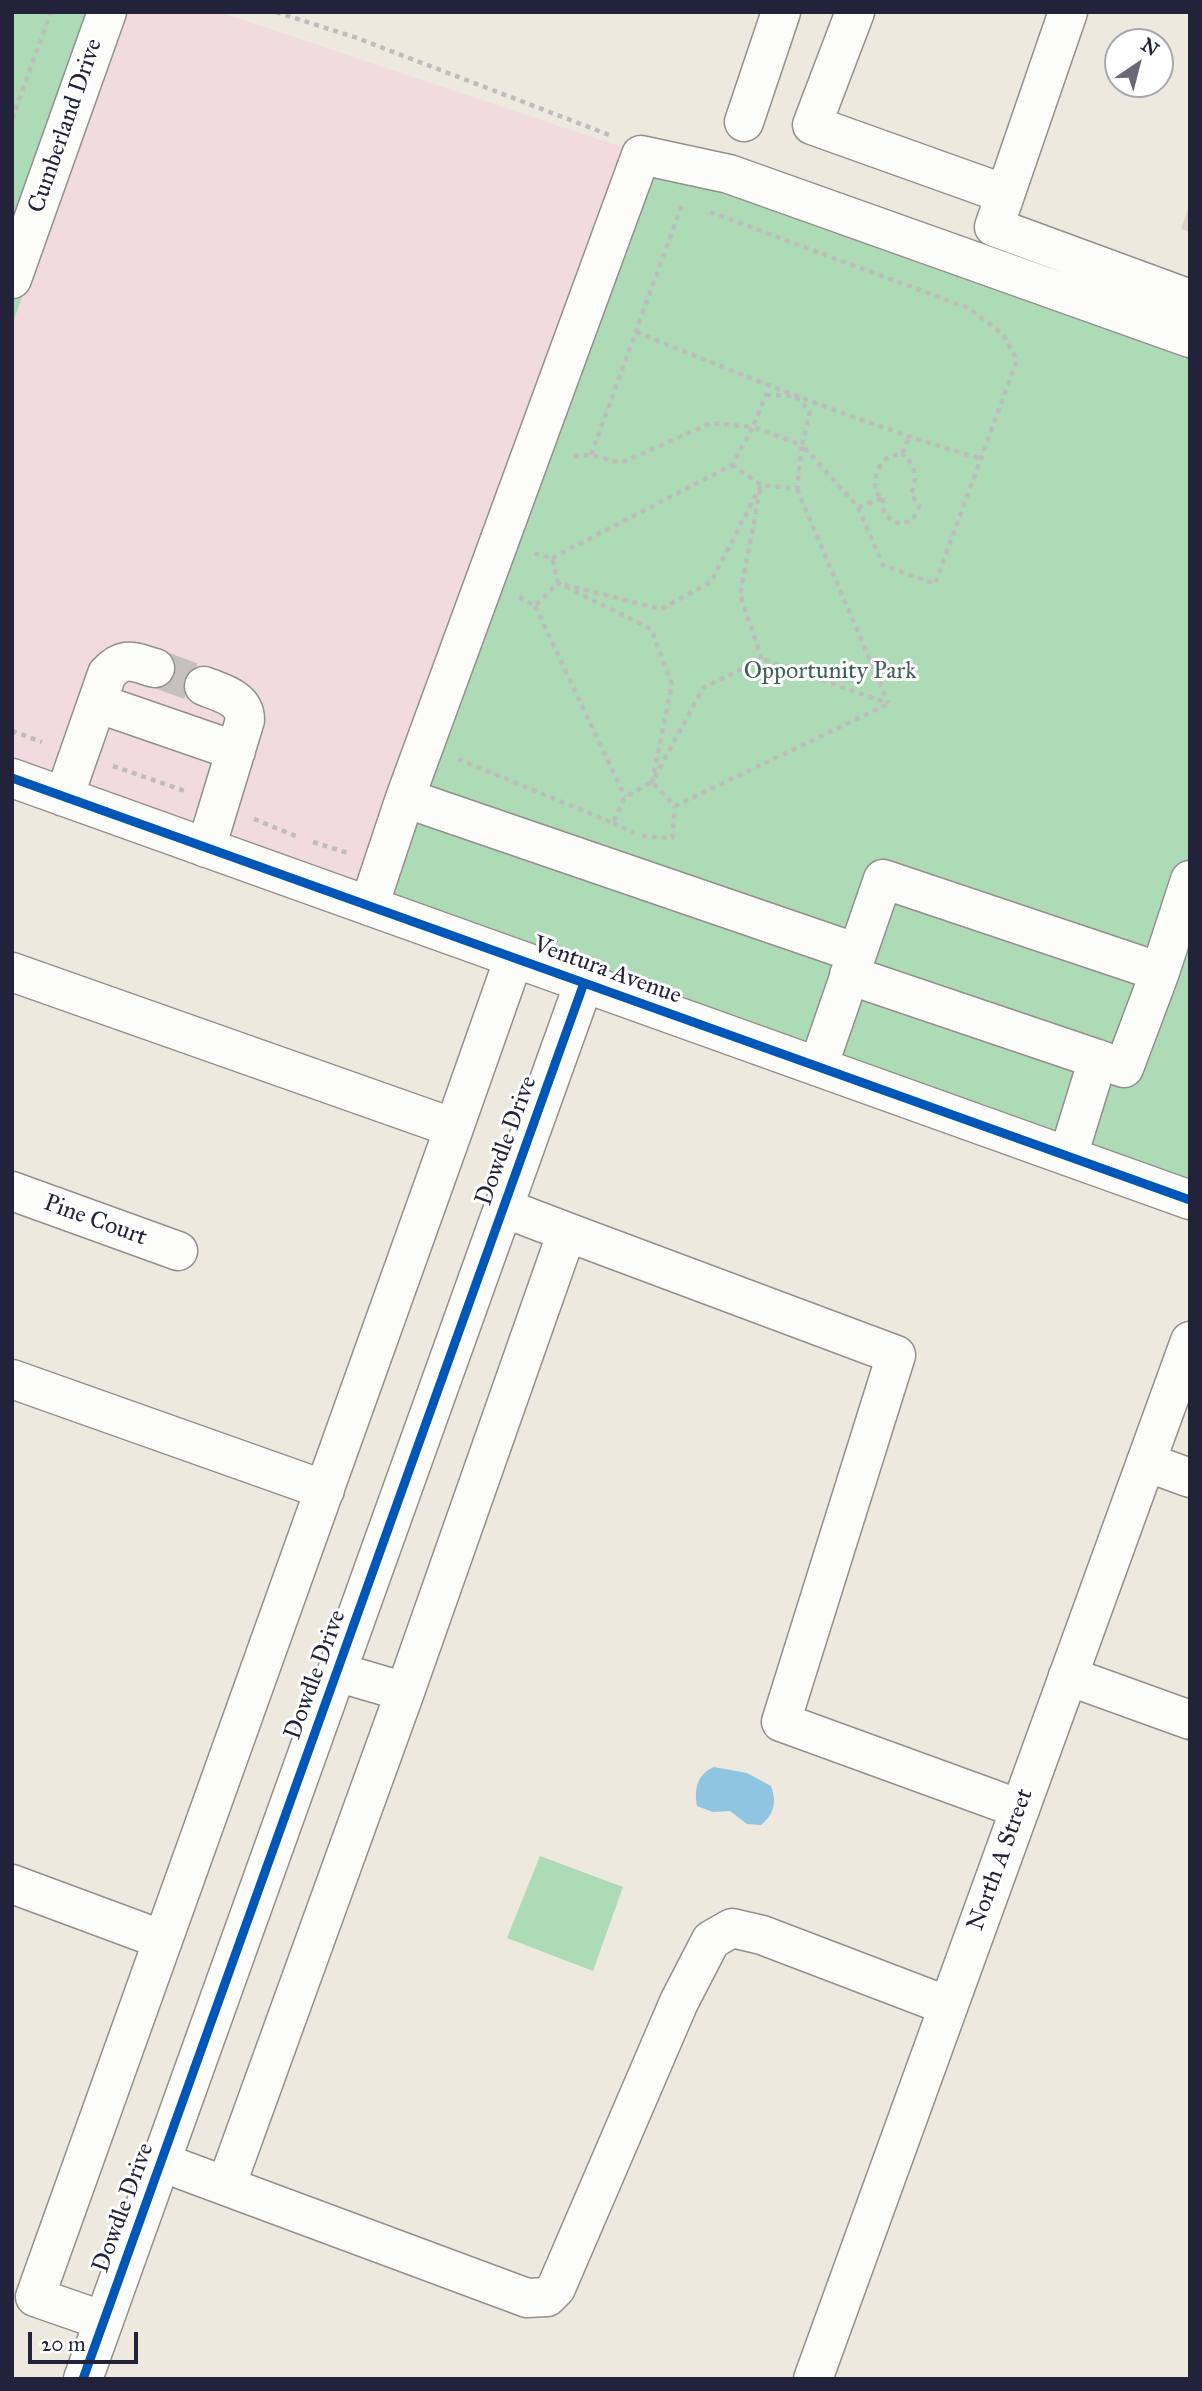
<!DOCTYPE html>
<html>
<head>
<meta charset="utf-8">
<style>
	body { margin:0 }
	#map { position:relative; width:1202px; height:2391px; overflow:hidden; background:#eee9de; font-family:"IM FELL Great Primer",serif }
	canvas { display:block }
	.frame { position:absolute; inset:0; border:14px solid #22223b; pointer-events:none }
	.north { position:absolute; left:1104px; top:28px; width:70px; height:70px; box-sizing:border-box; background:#fff; border:2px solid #a7a7b1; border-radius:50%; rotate:35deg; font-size:19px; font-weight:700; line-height:28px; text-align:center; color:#22223b }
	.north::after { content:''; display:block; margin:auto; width:24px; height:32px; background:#696874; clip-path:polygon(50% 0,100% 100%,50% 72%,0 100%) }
	.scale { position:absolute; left:28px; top:2332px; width:110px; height:32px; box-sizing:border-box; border:4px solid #22223b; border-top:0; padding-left:9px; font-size:21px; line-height:24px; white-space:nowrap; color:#22223b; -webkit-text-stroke:5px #fff; paint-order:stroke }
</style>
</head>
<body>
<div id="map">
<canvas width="1202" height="2391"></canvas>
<div class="frame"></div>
<div class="north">N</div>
<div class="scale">20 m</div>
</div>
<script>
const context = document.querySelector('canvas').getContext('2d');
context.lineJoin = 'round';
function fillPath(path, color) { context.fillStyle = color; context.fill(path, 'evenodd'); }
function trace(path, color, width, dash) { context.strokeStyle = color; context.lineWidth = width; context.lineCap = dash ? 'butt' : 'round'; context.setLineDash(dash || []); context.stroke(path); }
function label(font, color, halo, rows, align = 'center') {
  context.font = font + ' "IM FELL Great Primer",serif'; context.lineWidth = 6; context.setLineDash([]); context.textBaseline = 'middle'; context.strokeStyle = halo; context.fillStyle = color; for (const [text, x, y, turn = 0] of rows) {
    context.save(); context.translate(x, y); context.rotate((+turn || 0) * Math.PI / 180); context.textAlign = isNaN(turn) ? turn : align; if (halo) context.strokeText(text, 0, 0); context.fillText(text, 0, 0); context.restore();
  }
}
const built = new Path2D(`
	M 126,12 L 219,12 L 637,152 L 369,890 L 12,762 L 12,325 Z`);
const green = new Path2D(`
	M 12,12 L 126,12 L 12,325 Z
	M 637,152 L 1190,350 L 1190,1188 L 370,890 Z
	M 540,1856 L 623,1887 L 593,1971 L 507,1938 Z`);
const water = new Path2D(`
	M 714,1767 L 747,1773 L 771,1786 C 777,1803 774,1814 761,1825 L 747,1824 L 730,1811 L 713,1812 L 697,1806 C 694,1789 697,1774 714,1767 Z`);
const building = new Path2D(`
	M 1189,206 L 1190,206 L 1190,232 L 1181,229 Z`);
const minorTunnel = new Path2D(`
	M 155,668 L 204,686`);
const path = new Path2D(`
	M 276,12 L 357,38 L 612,136
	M 12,119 L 51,12
	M 710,212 L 968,308 L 1002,333 L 1017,360 L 935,584 L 883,565 L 858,507 L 802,445 L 797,489 L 761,485 L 732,465
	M 636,332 C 750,378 864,425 982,459
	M 766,395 L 795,396 L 810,411 L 802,445 L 753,427 Z
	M 591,455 L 683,202
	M 797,489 L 888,703
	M 883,498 L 884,514 L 894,522 L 901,524 L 913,520 L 919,506 L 911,494 C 918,478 916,465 902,454
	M 858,507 L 883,498 L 876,493 C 872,473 881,455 902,454 L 909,438
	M 552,558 L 732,465 L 753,427 L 711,423 L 621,463 L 591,455 L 572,456
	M 519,597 L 535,606 L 558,583 L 552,558 L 533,553
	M 535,606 L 625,797
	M 762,659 L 740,595 L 761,485 L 711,582 L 661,609 L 558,583 L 651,629 L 672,684 L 652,782 L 703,688 L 762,659 L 887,703
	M 12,731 L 42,742
	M 458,759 L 613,823 L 625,797 L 652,782 L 675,806 L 888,704
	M 113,766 L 185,791
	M 254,819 L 298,837
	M 613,823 L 634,833
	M 642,836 L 672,838 L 675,806
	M 313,842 L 348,853`);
const minor = new Path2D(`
	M 855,12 L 812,125 L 1005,194
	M 1068,12 L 994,227 L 1190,299
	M 744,122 L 781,12
	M 12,279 L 107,12
	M 204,686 C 221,693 245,698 245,720 L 206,848
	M 97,703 L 236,751
	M 12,778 L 1190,1200
	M 64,797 L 107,674 C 124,655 133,662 155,668
	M 405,798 L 641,155 L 729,174 L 1190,338
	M 369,906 L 405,798 L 857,953
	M 12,972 L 454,1128 L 514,958
	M 849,975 L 1124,1068 L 1160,972
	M 818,1067 L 883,879 L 1160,972 L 1190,880
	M 1068,1156 L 1098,1059
	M 12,1191 L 178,1251
	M 567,1232 L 896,1355 L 781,1722 L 1020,1809
	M 12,1379 L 325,1490
	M 1146,1462 L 1190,1478
	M 337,1672 L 405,1692 L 567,1232 L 504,1208
	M 1068,1676 L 1190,1720
	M 12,1884 L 163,1940
	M 161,2162 L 527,2298 L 547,2297 L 556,2288 L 679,2002 L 711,1940 L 732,1928 L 762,1935 L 948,2006
	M 226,2186 L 405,1692
	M 104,2321 L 35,2297 L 454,1128
	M 83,2379 L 584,983`);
const major = new Path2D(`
	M 813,2379 L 1190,1341`);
const cycleway = new Path2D(`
	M 12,778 L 1190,1200
	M 83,2379 L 584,983`);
const streetNames = [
	["Cumberland Drive",66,126,-71],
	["Ventura Avenue",607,971,20],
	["Dowdle Drive",507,1141,-70],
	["Pine Court",95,1221,20],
	["Dowdle Drive",316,1675,-70],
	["North A Street",1001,1860,-70],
	["Dowdle Drive",124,2208,-70]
];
const parkNames = [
	["Opportunity Park",830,672]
];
fillPath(built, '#f1dbdf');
fillPath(green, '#addbb5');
fillPath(water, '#90c5e1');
fillPath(building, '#e0d0d4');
trace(minorTunnel, '#c5c1bd', 38, [38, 19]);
trace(minor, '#928f8e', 41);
trace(major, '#928f8e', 41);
trace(path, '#bebdbe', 4.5, [5, 5]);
trace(minor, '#fcfcfa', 38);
trace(major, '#fcfcfa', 38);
trace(cycleway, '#0057b8', 9);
label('24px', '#22223b', '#fff', streetNames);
label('24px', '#405f5a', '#fff', parkNames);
</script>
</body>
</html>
